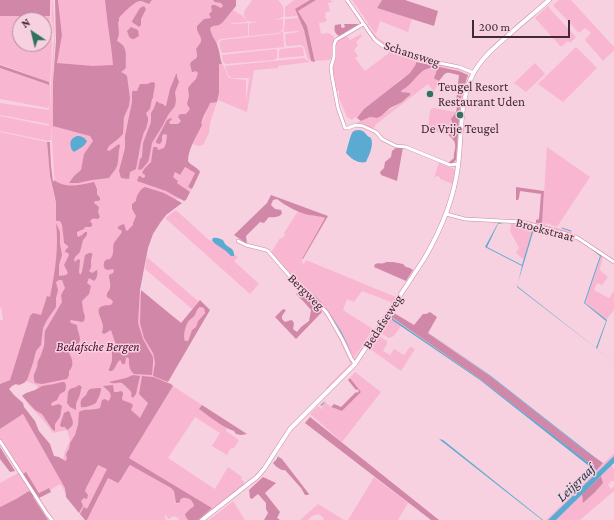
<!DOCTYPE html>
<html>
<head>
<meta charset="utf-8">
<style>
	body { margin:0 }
	#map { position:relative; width:614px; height:520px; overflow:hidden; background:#f8d1e0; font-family:"Crimson Pro",serif }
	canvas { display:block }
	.north { position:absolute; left:12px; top:12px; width:40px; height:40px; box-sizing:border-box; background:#f8d1e0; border:1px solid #af8e9b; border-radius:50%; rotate:325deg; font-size:11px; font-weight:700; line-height:16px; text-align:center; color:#422a34 }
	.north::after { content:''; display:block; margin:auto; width:14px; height:18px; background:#31715f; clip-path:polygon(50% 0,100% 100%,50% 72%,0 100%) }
	.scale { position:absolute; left:472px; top:20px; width:98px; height:18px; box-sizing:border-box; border:2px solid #422a34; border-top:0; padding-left:5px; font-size:12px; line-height:14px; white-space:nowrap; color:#422a34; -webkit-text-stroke:3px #f8d1e0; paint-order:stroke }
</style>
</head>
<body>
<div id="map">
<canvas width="614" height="520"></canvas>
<div class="north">N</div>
<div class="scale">200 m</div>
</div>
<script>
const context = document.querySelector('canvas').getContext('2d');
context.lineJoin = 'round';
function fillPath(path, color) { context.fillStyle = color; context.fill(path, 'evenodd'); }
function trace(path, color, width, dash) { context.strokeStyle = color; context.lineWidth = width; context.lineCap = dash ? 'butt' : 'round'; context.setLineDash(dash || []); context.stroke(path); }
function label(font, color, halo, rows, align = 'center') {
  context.font = font + ' "Crimson Pro",serif'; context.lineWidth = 3; context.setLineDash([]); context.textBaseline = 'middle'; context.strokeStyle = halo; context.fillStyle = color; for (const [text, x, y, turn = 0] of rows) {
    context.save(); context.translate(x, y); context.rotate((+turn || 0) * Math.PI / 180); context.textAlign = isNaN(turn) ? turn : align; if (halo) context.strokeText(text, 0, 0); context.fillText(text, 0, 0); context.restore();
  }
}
const green = new Path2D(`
	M 50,0 L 51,0 L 53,42 L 50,82 L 50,122 L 51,83 L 54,38 L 52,18 L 52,0 L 53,0 L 55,43 L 52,92 L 55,60 L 57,60 L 62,35 L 58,0 L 237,0 L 223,16 L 223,22 L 233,10 L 243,16 L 247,22 L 232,23 L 231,24 L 248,23 L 248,36 L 221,39 L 218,41 L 217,45 L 213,39 L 217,102 L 210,123 L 209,133 L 203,145 L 198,146 L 193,144 C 198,131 204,119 209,106 L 177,173 L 180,175 L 185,167 L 195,173 L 188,187 L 192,189 L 190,192 L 177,183 L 178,181 L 173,177 L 171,172 L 181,198 L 178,199 L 180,200 L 177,199 L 166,201 L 145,229 L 139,280 L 140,293 L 182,323 L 161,370 L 168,392 L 139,441 L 173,386 L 202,405 L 200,409 L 208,415 L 216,422 L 227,428 L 226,431 L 239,440 L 234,448 L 231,448 L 227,455 L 212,446 L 220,433 L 195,417 L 168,458 L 215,489 L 228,467 L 242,477 L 241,480 L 244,481 L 244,486 L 200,520 L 198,520 L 212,508 L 129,458 L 139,442 L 111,480 L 123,477 L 124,472 L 130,465 L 171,488 L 174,491 L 176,503 L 177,504 L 180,502 L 180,500 C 183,496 188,498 191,500 L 194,505 L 187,519 L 188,520 L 179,520 L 178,518 L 173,516 L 169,519 L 165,515 L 164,516 L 166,519 L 165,520 L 87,520 L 100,495 L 85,513 L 83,511 L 80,514 L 79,513 L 81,508 L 66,493 L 60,484 L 50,490 L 48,488 L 40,493 L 26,473 L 24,474 L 53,518 L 52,518 L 0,440 L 0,429 L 23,414 L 48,458 L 57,457 L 63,459 L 65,451 L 70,441 L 67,430 L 53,433 L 43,420 L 28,404 L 22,395 L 39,390 L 36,385 L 24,380 L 16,386 L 37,315 L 30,316 L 10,380 L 0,384 L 0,320 L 3,320 L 1,307 L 0,308 L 0,132 L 47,142 L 50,176 L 55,200 L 55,180 L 54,175 L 51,126 L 51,140 L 48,141 L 0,131 L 0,116 L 49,126 L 49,124 L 0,115 L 0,103 L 49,110 L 49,106 L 48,108 L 0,99 L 0,68 L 48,85 L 49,82 L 0,64 L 0,16 L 50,16 L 52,40 L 51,65 L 53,40 ZM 20,20 L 44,20 L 44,44 L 20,44 Z
	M 252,0 L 278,0 C 283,5 285,9 283,17 C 276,21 255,23 247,21 C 240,11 247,9 252,0 Z
	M 294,0 L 310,0 L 295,10 L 304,30 L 311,61 L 307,58 C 304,40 301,46 287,46 L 286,45 L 285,34 L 299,32 L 299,31 L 284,32 L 285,19 L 298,18 L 297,16 L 285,17 L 285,7 Z
	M 316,0 L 330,0 L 333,2 L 328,3 L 330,11 L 326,12 L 325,17 L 327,20 L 325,22 L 319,23 L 321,34 L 328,33 L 333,36 L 334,38 L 332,61 L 331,60 L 332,55 L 332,47 L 332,55 L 330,60 L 315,61 L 307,26 L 298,11 Z
	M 352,0 L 382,0 L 377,8 L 412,19 L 408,32 L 380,21 L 376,34 L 369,25 L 368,26 L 378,38 L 386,43 L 387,43 L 385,45 L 377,39 L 367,27 L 368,23 Z
	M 559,0 L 571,0 L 614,47 L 614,50 L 603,61 L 585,40 L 591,33 L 585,28 L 579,33 L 553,5 Z
	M 548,6 L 550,8 L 550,9 L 576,37 L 570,43 L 568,41 L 561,47 L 535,18 Z
	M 283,19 L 283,29 L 279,33 L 249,36 L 249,23 Z
	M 283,31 L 284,47 L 223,53 L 221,51 L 219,43 L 222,40 L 278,34 Z
	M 361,34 L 362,36 L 356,42 L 358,45 L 354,50 L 358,56 L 355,58 L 365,71 L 389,53 L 388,53 L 390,51 L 424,61 L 460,69 L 468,72 L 470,76 L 463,101 L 460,102 L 463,86 L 466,84 L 469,74 L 459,70 L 433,65 L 413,59 L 412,60 L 416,62 L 416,64 L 410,73 L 401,79 L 359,116 L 357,118 L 355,117 L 352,120 L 347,117 L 339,98 L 339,91 L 335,90 L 332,71 L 336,55 L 336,44 L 338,40 L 346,35 L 350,40 Z
	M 301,47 L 303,48 L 304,56 L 281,58 L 279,58 L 279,51 L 281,49 Z
	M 576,47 L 597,68 L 563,102 L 538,84 Z
	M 276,49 L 277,50 L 277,58 L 274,60 L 226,64 L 223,62 L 222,55 Z
	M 304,58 L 310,62 L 278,66 L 278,68 L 254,70 L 247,112 L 218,100 L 219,93 L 219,64 L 222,64 C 226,68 226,74 229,78 L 246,80 L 246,102 L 249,78 L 231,78 L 228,75 L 225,66 Z
	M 535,63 L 545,74 L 526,92 L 514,83 Z
	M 427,68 L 435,69 L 438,70 L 435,74 L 437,80 L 439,81 L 434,92 L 428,84 L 375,125 L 375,127 L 371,129 L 363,125 L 356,123 L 370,117 L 377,118 C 388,110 400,104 410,95 L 406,93 L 401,92 L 400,91 C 410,84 417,75 427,68 Z
	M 433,108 L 456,112 L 453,115 L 451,122 L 453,124 L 453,125 L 447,133 L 447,135 L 440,133 L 428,129 L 430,110 Z
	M 547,147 L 590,177 L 557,227 L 546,223 L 545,225 L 572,232 L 570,234 L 529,223 L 529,221 L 541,225 L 542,224 Z
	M 439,162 L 456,170 L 453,184 L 440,179 L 440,177 L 436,176 L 435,178 L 434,178 Z
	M 176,210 L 210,241 L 212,240 L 212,242 L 226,250 L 230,255 L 232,256 L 234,254 L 238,257 L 234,261 L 259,284 L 250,294 L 165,218 Z
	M 298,211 L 310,215 L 319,216 L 325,218 L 302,259 L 302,262 L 304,264 L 306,260 L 396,297 L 393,301 L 394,301 L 403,286 C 407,283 412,273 416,267 L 417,267 L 394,303 L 391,304 L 391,302 L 362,291 L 354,302 L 347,299 L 343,310 L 349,314 L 373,329 L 354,358 L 355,358 L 376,327 L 377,328 L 355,360 L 354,360 L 327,313 L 302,290 L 272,255 L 272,251 L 280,238 L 283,238 L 285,234 L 284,233 Z
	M 511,222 L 521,223 L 548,230 L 547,232 L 534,228 L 524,260 L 516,253 L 519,248 L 510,231 L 511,224 L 516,224 L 511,223 Z
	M 578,240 L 579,240 L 603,255 C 603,260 600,265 600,270 L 608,277 L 602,285 L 597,283 L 594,290 L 609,298 L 614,291 L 614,310 L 606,320 L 585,303 L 601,255 L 579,241 L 578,242 Z
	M 147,257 L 199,302 L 192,309 L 145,269 Z
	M 200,307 L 204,308 L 205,312 L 198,321 L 196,327 L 192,330 L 188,341 L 185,341 C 183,336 185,326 188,322 C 190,319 193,318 195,315 C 197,311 196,310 200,307 Z
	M 321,309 L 322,309 C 332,322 347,348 352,363 L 352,365 L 327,390 L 326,388 L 351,363 L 350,363 L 349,361 L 349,360 C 341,345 333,323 322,311 L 322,312 L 320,311 Z
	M 391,318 L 392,320 L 401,326 L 394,336 L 389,338 L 381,333 Z
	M 379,336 L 387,341 L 387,344 L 383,351 L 390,355 L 394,349 L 404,355 L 410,347 L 415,349 L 401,371 L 370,349 Z
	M 355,372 L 381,392 L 342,442 L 310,414 L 318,406 L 322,409 L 323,408 L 320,405 L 324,401 L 331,407 L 342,411 L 361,392 L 350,378 Z
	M 614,453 L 614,456 L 548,520 L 546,520 L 596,471 L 603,463 L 603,464 Z
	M 612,465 L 614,471 L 614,481 L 611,481 L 608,485 L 611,489 L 614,486 L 614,491 L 580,520 L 556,520 L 582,494 L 583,502 L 603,483 L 601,476 Z
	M 18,473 L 20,473 L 49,517 L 48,520 L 18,474 L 29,491 L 16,499 L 0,507 L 0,483 Z
	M 374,477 L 408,503 L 398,520 L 348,520 Z
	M 246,491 L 233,501 L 245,520 L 209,520 Z
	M 318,504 L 344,520 L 324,520 L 323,517 L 318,514 L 312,516 L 308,520 L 300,520 Z`);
const forest = new Path2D(`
	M 0,0 L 50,0 L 50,16 L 0,16 Z
	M 55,0 L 58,0 L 62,35 L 57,63 L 93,66 L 113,65 C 112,52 110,39 108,26 C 107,17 106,9 105,0 L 152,0 L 149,4 C 146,3 143,1 140,1 C 135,1 122,14 119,18 L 119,21 L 118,22 L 119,34 L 117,41 C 129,47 125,56 126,67 L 125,69 L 121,72 L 125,74 L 127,76 L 130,98 L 129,106 L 124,117 L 123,134 L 118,139 L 109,146 L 107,150 L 109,151 L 119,144 L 120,146 C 118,152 119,160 117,166 C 115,171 111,174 109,178 L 92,180 L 78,183 L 69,183 L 74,176 L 81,170 L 84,154 L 93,141 L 90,136 L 53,126 L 53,82 L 56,41 Z
	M 213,0 L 236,0 L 236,6 L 223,22 L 219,25 L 213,26 L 210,28 C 211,36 216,40 218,47 C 220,53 220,59 222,64 L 219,64 L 219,93 L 217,102 L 210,103 C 208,109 203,115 202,121 C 200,127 204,122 201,127 C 196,137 188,150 188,161 C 191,166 198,167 200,172 L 192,189 L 188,187 L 195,173 L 185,167 L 180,175 L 175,172 L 173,177 L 178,181 L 177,183 L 190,192 L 186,200 L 184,201 L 166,191 L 137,181 L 139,176 L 140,176 L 143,178 L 145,177 L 145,175 L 142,173 L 144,169 L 151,162 L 153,148 L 154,147 L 157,147 L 158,150 L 164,148 L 166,143 L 167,135 L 164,134 L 162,136 L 162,141 L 160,144 L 156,143 L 156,141 L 167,120 L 171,118 L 172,119 L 169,122 L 170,124 L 178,124 L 181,121 L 178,117 L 179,115 L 181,114 L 186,114 L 190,109 L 187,104 L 189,96 L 188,88 L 191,84 L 196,79 L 198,73 L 196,71 L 193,72 L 192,72 L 190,64 C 195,56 199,62 196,49 L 201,42 L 201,38 L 197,30 L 197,26 L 204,19 L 211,18 L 209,14 L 212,11 L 211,7 L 212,5 L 215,5 L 221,8 L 223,6 L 221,3 L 215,2 Z
	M 310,0 L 316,0 L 298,11 L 307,26 L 315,62 L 311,61 L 304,30 L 295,9 Z
	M 382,0 L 405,0 L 438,11 L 434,26 L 377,8 Z
	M 144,6 L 146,9 L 141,19 L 141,25 L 139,27 L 132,22 L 132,21 L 140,8 Z
	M 341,24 L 341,27 L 343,28 L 345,27 L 344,24 L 359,24 L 339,36 C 334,33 334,29 335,25 Z
	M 131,27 L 138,30 L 139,36 L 134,39 C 129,39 129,36 127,31 Z
	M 416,62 L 459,71 L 468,75 L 465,84 L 463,86 L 460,102 L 456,102 L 459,75 C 446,72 447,70 439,81 L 435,79 L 434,78 L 437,70 C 426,63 418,76 411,83 C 408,86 404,89 401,91 L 401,92 L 410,93 L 410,95 L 402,102 L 390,108 L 381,116 L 377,118 L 370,117 L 361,121 L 357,118 L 364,109 L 410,73 L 416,64 Z
	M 0,65 L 49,82 L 49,85 L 0,68 Z
	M 176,74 L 177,74 L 177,77 L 179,82 L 175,92 L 176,100 L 175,106 L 168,115 L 163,125 L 152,143 L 149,159 L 148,162 L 142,169 L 139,170 L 138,169 L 140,159 L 142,157 L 143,143 L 151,122 L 151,113 L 154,108 L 156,102 L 157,101 L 159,103 L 163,104 L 165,106 L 166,106 L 170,89 Z
	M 152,82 L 155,83 C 155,89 153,93 153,98 L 152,99 L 150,109 L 146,113 L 148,118 L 148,121 L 146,129 L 144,132 L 141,142 L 137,164 L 136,169 L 130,172 L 129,179 L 121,178 L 119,171 L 125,148 L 125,136 L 132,102 L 132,92 L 134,90 L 134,91 L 137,91 L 140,84 L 147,84 Z
	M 457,106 L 460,106 L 456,160 L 453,163 L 448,163 L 454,158 C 453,153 456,149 455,144 C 455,140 449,136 447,133 L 453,125 L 451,119 L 456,112 Z
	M 47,142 L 50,142 L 50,145 L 51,165 L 53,182 L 54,180 C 65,189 81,185 94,182 L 97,189 L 97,194 L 100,198 L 100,200 L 98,201 L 95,201 L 94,203 L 99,207 L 98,212 L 100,217 L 98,219 C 94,219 92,217 90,222 L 92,223 L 92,226 L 90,227 L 85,227 L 84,229 L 77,232 L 77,235 L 78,237 L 82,235 L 85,232 L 87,232 L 87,235 L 83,240 L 80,252 L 75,257 L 74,260 L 75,262 L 78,259 L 80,260 L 79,272 L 80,275 L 82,272 L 85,255 L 89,253 L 92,253 C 93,256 91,258 91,261 C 91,266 92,267 89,271 L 92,273 L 97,270 C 98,273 97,279 94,281 L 89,278 L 87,283 L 91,286 L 89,294 L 82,301 L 83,310 L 85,317 L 84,321 L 82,322 L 71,320 L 70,321 L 71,323 L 77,325 C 77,331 82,338 79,343 C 78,345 77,347 76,349 L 68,351 C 72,358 75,365 69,371 L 69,375 L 67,379 L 42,384 L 35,383 C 32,374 35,374 37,367 C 38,365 37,363 38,361 C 39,359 40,357 41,355 C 42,352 43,349 44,346 C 45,341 44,336 45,331 L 62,302 L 61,295 L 65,288 L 62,280 L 59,280 L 56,282 L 58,290 L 56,298 L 56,307 L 47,320 L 43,328 L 41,345 L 36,351 L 33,363 L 27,380 L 24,383 L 19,385 L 16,384 L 12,386 L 9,389 L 14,395 L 23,403 L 24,407 L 35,421 L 39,431 L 50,444 L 54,456 L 59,457 L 65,461 L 67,459 L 66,454 L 69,449 L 70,443 L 75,435 L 78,425 L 79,412 C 85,408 93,411 100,408 L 102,400 L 105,399 L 108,401 L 110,399 C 113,393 107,390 103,386 L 113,385 L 114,392 L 117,392 L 121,391 C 125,393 122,396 122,399 L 124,401 C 128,402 130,402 133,405 L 131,410 L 140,418 L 148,403 L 139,394 L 142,376 L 153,377 L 171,384 L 173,386 L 129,458 L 212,508 L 198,520 L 188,520 L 186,517 L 185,514 L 190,509 L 193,507 L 194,505 L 191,500 C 188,498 183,496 180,500 L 180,502 L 178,503 L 176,503 L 174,491 L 171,488 L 130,465 C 125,471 123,478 118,483 L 108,478 L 87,520 L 85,520 L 80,514 L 84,507 L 87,509 L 107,469 L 98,465 L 86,488 L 85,491 L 88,495 L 87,499 L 84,498 L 81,501 L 83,506 L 79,513 L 66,497 L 65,488 L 23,414 L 0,429 L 0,384 L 10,380 L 30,316 L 33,313 L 41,315 L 47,296 L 50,297 C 55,272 59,248 56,223 L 60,232 L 60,244 L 62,255 L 59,265 L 59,276 L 66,275 L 68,273 L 64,265 L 69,255 L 68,253 L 65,252 L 66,249 L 68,248 L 68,246 L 64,243 L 64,242 L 62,225 L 60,221 L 56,221 L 56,202 L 50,176 Z
	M 397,147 L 403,147 L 397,181 L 381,175 L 380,172 L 384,168 L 385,162 L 391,157 L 392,151 Z
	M 145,187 L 164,193 L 182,203 L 166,215 L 160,223 L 153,234 L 148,248 L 140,290 L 138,323 L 143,339 L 153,357 L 153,363 L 152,375 L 134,374 C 129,369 129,366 129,359 L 127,357 L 126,358 L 125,364 L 122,364 L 121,361 L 120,360 C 116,363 116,368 112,371 L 109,371 L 109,369 L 112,361 L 112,352 L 116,345 L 111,330 L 104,334 L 102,333 C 102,331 103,329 103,327 C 103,317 89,305 111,305 L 113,302 L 112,300 L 107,297 C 106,292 109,292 110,288 C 111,283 109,280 109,275 L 113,273 L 114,271 L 113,269 L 108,270 L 105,269 C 102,264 104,259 110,259 C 115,254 112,249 114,243 C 116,239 120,236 122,232 L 121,230 L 118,229 L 118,227 L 121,225 L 124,224 L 126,230 L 127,231 L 133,225 L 133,223 L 136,216 L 132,209 L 132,204 L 136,201 C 136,196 140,189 145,187 Z
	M 516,187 L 544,191 L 542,224 L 536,223 L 536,220 L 539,219 L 541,194 L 520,191 L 519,198 L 518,200 L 516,200 Z
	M 271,195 L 328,216 L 303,259 L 302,259 L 325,218 C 320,216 315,216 309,215 C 300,213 285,206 277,199 L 273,200 L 271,205 L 275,209 L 281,210 L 282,213 C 281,217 273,218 269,217 L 264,223 L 260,222 L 246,236 L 247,244 L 234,235 L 267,203 Z
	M 386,262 L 393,262 L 403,264 L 406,267 L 410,268 L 413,270 L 406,281 L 374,267 L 375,264 C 379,262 382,265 386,262 Z
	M 141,290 L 181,323 L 200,300 L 210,310 L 168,382 L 153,376 L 155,363 L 154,357 L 153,353 L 144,338 L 140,323 ZM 200,307 L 204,308 L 205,313 L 198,321 L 196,327 L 192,330 L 188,341 L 185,341 C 183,336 185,327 188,322 C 190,319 193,318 195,315 C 197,311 196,310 200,307 Z
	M 300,291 L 302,293 L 300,293 L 313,302 L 313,301 L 320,307 L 318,309 L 322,312 L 296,339 L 275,317 L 283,309 L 286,310 L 282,316 L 282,319 L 285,322 L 291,320 L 293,321 L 294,324 L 293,329 L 297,332 L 301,327 L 309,321 L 311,310 L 304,302 L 296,294 Z
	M 430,312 L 437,317 L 428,333 L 490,376 L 579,446 L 603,463 L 596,471 L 595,468 L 480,379 L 393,318 L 391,318 L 394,313 L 414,325 L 423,314 L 426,314 Z
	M 133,375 L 140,376 L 136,394 L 133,398 L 131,396 C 131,395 132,394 131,392 C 131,391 123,384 122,383 C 117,382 115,385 109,382 L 126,378 Z
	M 350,378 L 361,392 L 342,411 L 334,408 L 331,407 L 334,404 L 341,407 L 356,392 L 357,393 L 359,391 L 357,389 L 356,390 L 348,380 Z
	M 62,382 L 64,382 C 67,384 66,388 65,391 L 60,394 L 57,400 L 53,402 L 51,404 L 52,406 L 59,404 L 62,406 L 60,417 L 55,424 L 55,431 L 52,429 L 42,414 L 35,410 L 22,396 L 26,393 L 35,390 L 42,386 L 54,384 Z
	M 79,385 L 82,387 C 80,390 81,393 79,397 C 76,404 76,401 76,410 L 70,407 L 67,403 L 68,392 L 70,389 L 76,387 Z
	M 101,388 C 101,394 98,398 96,403 C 92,405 86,408 81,407 C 80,399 81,400 86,395 C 88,392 87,391 90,389 C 93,388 98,388 101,388 Z
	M 202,405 L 247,434 L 241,435 L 236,434 L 234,431 C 222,427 210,417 199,409 Z
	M 68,411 C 72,414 69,412 71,416 C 74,423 74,426 67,430 L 65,427 L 61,427 L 60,425 L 64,413 Z
	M 310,417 L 439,520 L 431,520 L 305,423 Z
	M 0,447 L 15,471 L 10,472 L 0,459 Z
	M 279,457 L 282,459 L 309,494 L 308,495 L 305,495 L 301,488 L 285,470 C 281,471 275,466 273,463 Z
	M 26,472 L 39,493 L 49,488 L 51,492 L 39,498 L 23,474 Z
	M 601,476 L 603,483 L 595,492 L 583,503 L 582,494 Z
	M 263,477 L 276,483 L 265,493 L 280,512 L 277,518 L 280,520 L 264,520 L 268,513 L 266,509 L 266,503 L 258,494 L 252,499 L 250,498 L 249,490 Z
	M 29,491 L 34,496 L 33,497 L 48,520 L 0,520 L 0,507 L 16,499 Z`);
const water = new Path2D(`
	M 358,130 C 366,130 365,136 371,138 C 374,146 369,155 366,162 C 359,164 351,159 346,153 C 347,149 350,137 352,133 C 354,130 355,131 358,130 Z
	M 77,136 C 81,136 84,137 87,141 C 85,146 79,149 74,152 L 72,150 C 69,144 70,138 77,136 Z
	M 498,223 L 504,223 L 498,224 L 487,247 L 522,265 L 533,228 L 534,228 L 546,231 L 534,229 L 517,286 L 596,348 L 606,321 L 584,303 L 600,256 L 591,249 L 601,255 L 601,256 L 585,303 L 607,320 L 597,349 L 614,362 L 517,287 L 522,266 L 485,247 Z
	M 213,238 C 217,237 220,239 223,240 C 226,249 235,246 234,256 L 231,256 L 226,251 L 214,243 L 212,240 Z
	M 281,263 L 302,287 L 316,297 L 326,307 L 341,331 L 353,355 L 339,329 L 326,307 L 313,295 L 302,287 Z
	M 392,318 L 480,379 L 580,456 L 595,468 L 595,470 L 594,470 L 480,380 L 392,320 Z
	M 428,332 L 491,376 L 602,463 L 579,446 L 490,376 Z
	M 439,439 L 443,440 L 543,520 L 542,520 Z
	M 614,456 L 614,463 L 556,520 L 548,520 Z`);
const stream = new Path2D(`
	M 562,228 L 571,231
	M 321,405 L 324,403
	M 277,460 L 278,457`);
const minor = new Path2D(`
	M 347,0 L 370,33 L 375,40 L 383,46 L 391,49 L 416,58 L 429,61 L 459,67 L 474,73
	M 363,24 L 336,40 L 334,45 L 334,57 L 331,67 L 332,76 L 338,108 L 345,128 L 348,128 L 356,125 L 363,126 L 376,132 L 382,139 L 396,146 L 406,147 L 450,165 L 458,164
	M 446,214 L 465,219 L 522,222 L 563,233 L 578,238 L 614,262
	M 238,241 L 246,245 L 266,250 L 268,251 L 300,288 L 316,301 L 327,313 L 342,339 L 351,358 L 355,364
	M 0,441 L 47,514 L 52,520`);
const tertiary = new Path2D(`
	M 202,520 L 257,477 L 264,469 L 290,429 L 355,364 L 424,259 C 441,230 454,199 458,166 C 462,135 459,102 473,74 C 482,57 498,44 512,32 C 524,21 537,11 549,0`);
const markers = [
	[430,94,4,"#31715f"],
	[460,115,4,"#31715f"]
];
const streetNames = [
	["Schansweg",412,54,18],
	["Broekstraat",545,230,15],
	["Bergweg",306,292,45],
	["Bedafseweg",383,322,-57]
];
const poiNames = [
	["Teugel Resort",438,87],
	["Restaurant Uden",438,102],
	["De Vrije Teugel",460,129,"center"]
];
const parkNames = [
	["Bedafsche Bergen",98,347]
];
const waterNames = [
	["Leijgraaf",576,483,-44]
];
fillPath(green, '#f8b6d1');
fillPath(forest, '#d188a8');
fillPath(water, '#5baad2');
trace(stream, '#5baad2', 1);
trace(minor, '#c78aa4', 4);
trace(tertiary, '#c78aa4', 5);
trace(minor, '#fff', 3);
trace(tertiary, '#fff', 4);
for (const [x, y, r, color] of markers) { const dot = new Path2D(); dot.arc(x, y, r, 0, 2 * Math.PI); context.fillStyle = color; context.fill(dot); trace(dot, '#f8d1e0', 1.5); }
label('13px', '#422a34', '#f8d1e0', streetNames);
label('13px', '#422a34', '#f8d1e0', poiNames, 'left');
label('italic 13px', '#4e0d31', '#f8d1e0', parkNames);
label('italic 14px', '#143849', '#f8d1e0', waterNames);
</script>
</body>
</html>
